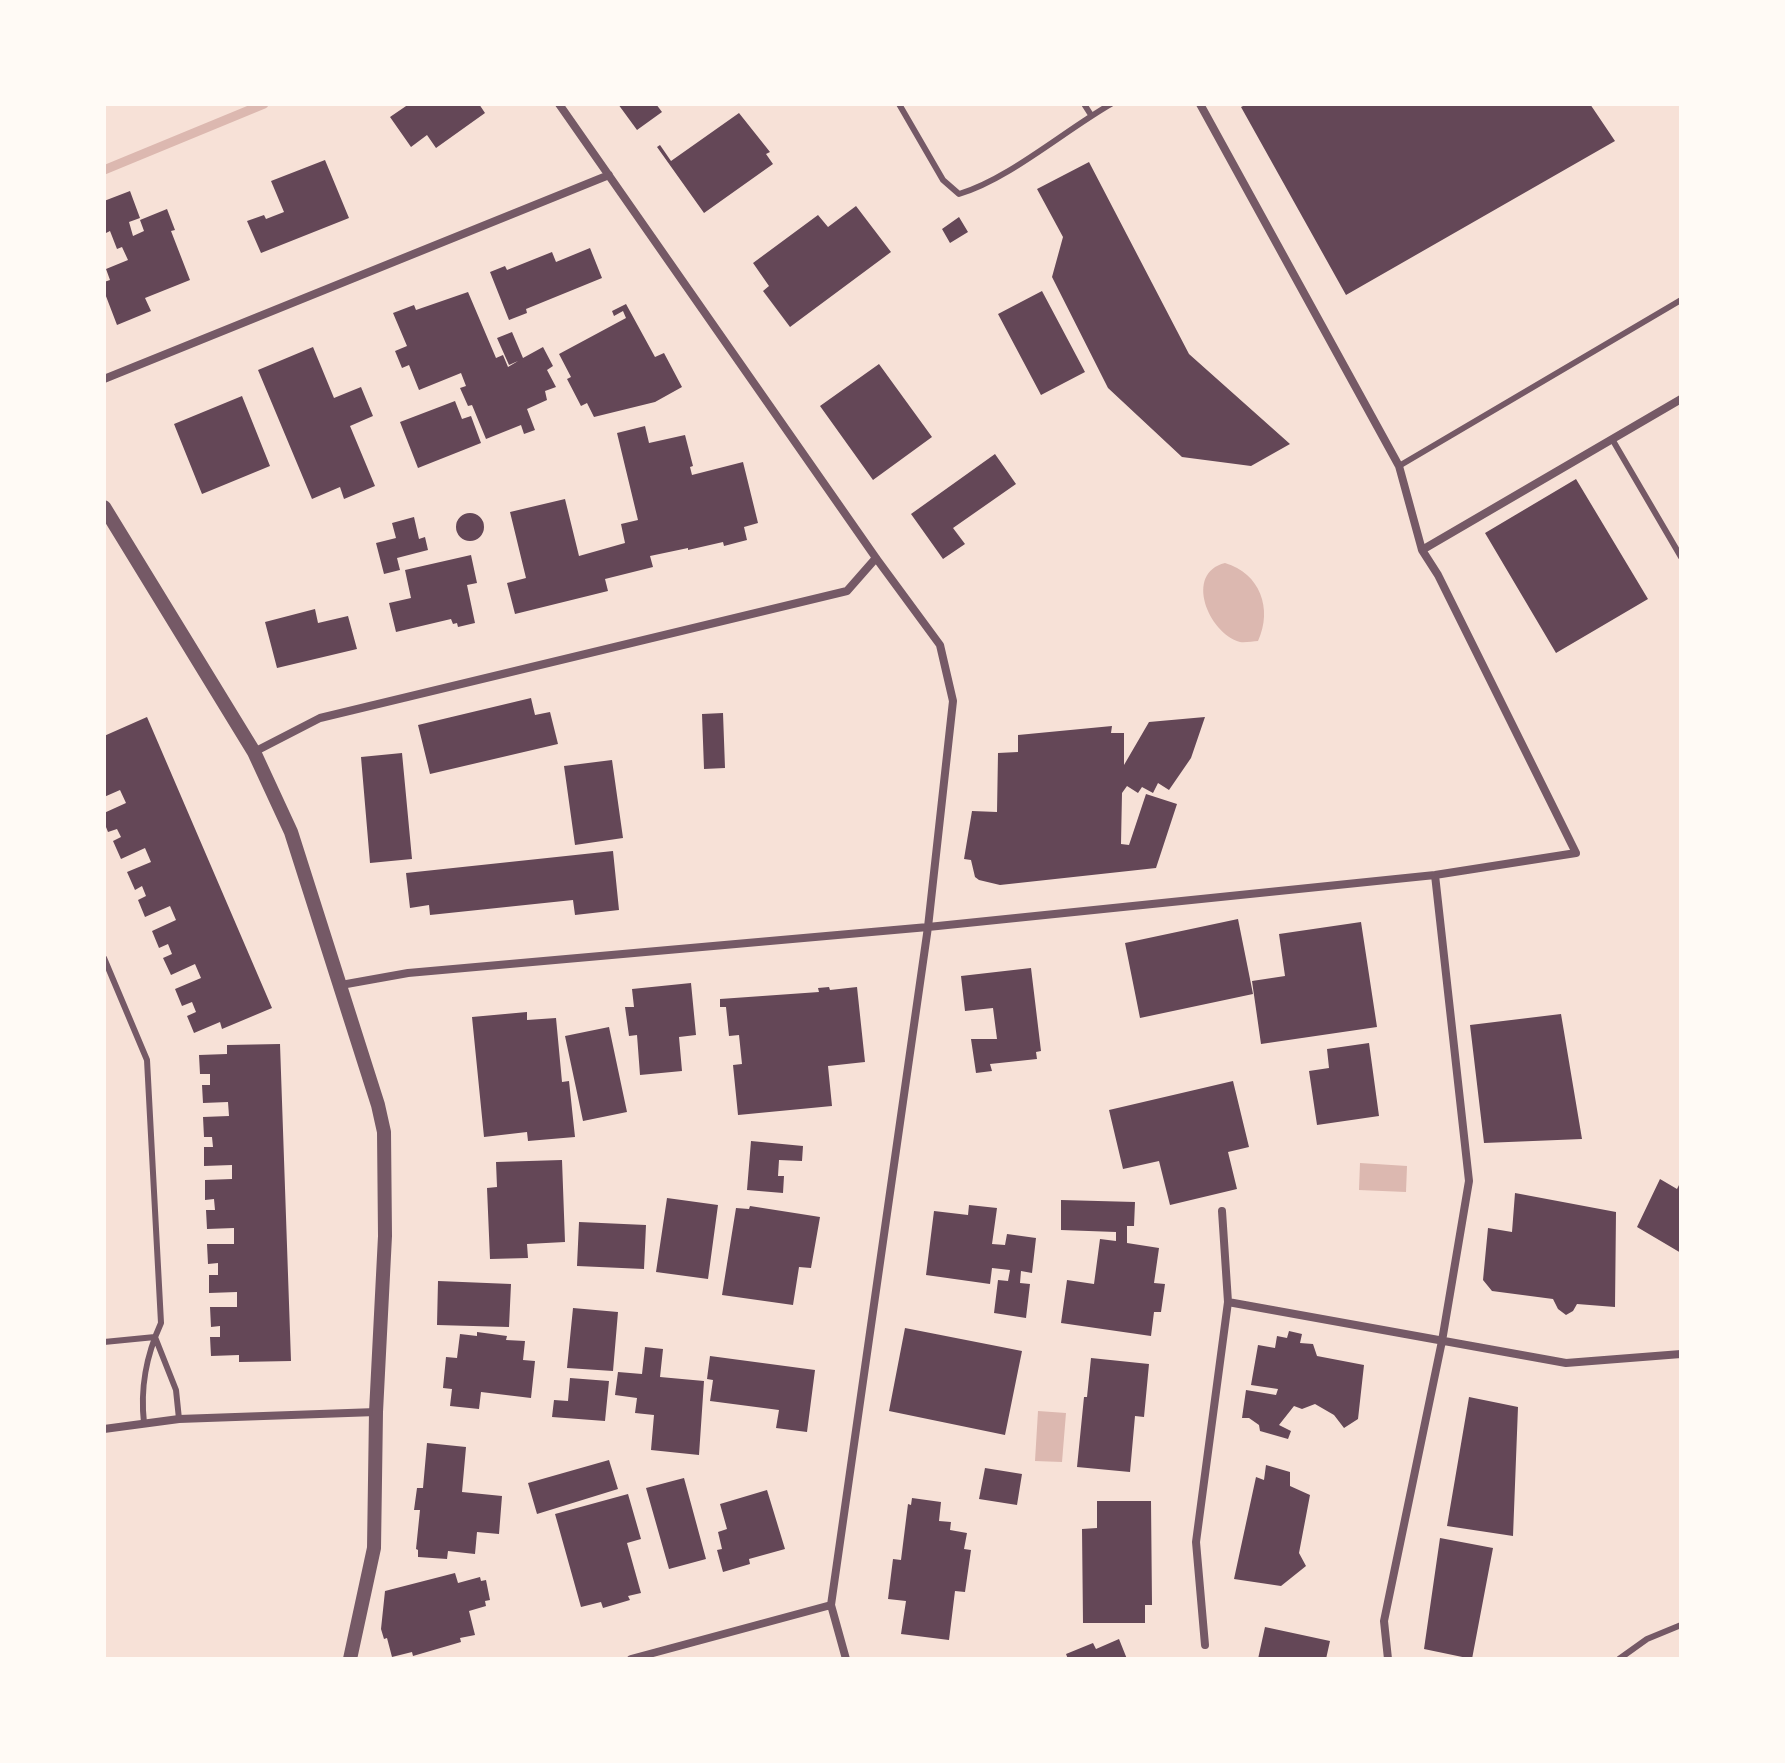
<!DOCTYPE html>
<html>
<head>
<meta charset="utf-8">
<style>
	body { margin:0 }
	#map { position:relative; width:1785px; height:1763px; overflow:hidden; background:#f7e1d7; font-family:Helvetica,sans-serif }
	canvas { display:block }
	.frame { position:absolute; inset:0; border:106px solid #fffaf5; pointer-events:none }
</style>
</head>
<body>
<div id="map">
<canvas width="1785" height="1763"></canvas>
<div class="frame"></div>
</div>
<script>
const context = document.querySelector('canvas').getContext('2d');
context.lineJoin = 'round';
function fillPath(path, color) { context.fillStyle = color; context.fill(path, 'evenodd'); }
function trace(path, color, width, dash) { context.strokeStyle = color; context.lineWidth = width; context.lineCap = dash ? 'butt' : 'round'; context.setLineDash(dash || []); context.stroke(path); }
const water = new Path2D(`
	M 1225,563 C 1260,573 1273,609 1258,641 C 1253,641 1245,643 1240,642 C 1208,633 1184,573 1225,563 Z
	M 1360,1163 L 1407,1166 L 1406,1192 L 1359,1190 Z
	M 1038,1411 L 1066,1413 L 1062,1462 L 1035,1461 Z`);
const stream = new Path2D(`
	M 104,170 L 264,104`);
const building = new Path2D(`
	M 409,104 L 479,104 L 485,113 L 436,148 L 427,135 L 411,147 L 390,117 Z
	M 618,104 L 656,104 L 662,112 L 637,130 Z
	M 1247,104 L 1590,104 L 1615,141 L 1346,295 L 1241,107 Z
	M 739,113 L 770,152 L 766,154 L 773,164 L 704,213 L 657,147 L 660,145 L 671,161 Z
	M 325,160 L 349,218 L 261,253 L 247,221 L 264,215 L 266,219 L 284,212 L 271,181 Z
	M 1089,162 L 1189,354 L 1290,444 L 1251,466 L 1182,457 L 1108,388 L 1052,277 L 1063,237 L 1037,189 Z
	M 130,191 L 140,218 L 129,222 L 133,236 L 144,231 L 140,220 L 167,209 L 175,230 L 171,231 L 190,280 L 145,298 L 151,311 L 117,325 L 104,291 L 104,282 L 110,280 L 106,269 L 128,260 L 122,247 L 117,249 L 110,231 L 104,234 L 104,201 Z
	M 856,206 L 891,252 L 790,327 L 763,291 L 769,286 L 753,263 L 818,215 L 828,227 Z
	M 959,217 L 968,232 L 950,243 L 942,229 Z
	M 590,248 L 602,278 L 526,309 L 527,313 L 509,320 L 490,272 L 505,266 L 507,270 L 552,252 L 556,262 Z
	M 1042,291 L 1085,372 L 1041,395 L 998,314 Z
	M 468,292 L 496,358 L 503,355 L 508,367 L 518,361 L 509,365 L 497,338 L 512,332 L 523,358 L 543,347 L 553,366 L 547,370 L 556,387 L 545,391 L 547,400 L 527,409 L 535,430 L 524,434 L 521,425 L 486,439 L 472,405 L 468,406 L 460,388 L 466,386 L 461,373 L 419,390 L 409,365 L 402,368 L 395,351 L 407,346 L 393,313 L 414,305 L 416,310 Z
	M 626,304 L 655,357 L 664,353 L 682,387 L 655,402 L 594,417 L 587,403 L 581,406 L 567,379 L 571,377 L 559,354 L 626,318 L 623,311 L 614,316 L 612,311 Z
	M 313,347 L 334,398 L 361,387 L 373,416 L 350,426 L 375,486 L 344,499 L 340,487 L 312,499 L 258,370 Z
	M 879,364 L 932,437 L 873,480 L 820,406 Z
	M 242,396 L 270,466 L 202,494 L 174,424 Z
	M 455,401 L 462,419 L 471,416 L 481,443 L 418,468 L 400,422 Z
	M 645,426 L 649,443 L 685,435 L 693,466 L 690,467 L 692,475 L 743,462 L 758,523 L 744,527 L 747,540 L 724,546 L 723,542 L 688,550 L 688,548 L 650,556 L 653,567 L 605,579 L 608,591 L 515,614 L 507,583 L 526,578 L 510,512 L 565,499 L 579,556 L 625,543 L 621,524 L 638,520 L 617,433 Z
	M 995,454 L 1016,484 L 953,528 L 965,544 L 943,559 L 911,514 Z
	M 1576,479 L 1648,599 L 1556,653 L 1485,533 Z
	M456 527a14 14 0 1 1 28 0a14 14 0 1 1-28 0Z
	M 414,517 L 419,539 L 425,537 L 428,550 L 397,558 L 400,570 L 384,574 L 376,543 L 396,538 L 392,523 Z
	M 471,555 L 477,583 L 467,585 L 475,623 L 458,627 L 457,623 L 453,624 L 451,619 L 396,632 L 389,603 L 411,598 L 405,570 Z
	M 315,609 L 318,623 L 348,616 L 357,649 L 277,668 L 265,622 Z
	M 531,698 L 535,715 L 550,712 L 558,744 L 430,774 L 418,725 Z
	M 723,713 L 725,768 L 704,769 L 702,714 Z
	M 147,717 L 272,1008 L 222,1029 L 220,1022 L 194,1033 L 187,1016 L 196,1012 L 192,1002 L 182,1006 L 175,989 L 201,978 L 195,964 L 171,975 L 163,958 L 172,954 L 168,944 L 159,948 L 152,931 L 176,920 L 170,906 L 145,917 L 138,900 L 146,896 L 142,886 L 135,890 L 127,872 L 151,862 L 145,848 L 121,859 L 113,841 L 121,837 L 117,829 L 108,832 L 104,822 L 104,813 L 126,803 L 120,790 L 104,797 L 104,736 Z
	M 1205,717 L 1191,758 L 1169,790 L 1158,783 L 1153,793 L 1142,787 L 1138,793 L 1127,786 L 1122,793 L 1121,844 L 1129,845 L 1146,794 L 1177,804 L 1156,868 L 1000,885 L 979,880 L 975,877 L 971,860 L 964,859 L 972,811 L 997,812 L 998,753 L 1018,752 L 1018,735 L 1112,726 L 1111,733 L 1124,733 L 1124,765 L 1149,722 Z
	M 402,753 L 412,859 L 370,863 L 361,757 Z
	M 612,760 L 623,838 L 575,845 L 564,766 Z
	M 613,851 L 619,910 L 575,915 L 573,900 L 430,915 L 429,905 L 410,908 L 406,873 Z
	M 1238,919 L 1253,994 L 1140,1018 L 1125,943 Z
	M 1361,922 L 1377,1027 L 1261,1044 L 1252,981 L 1285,976 L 1279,934 Z
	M 1031,968 L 1041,1051 L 1036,1052 L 1037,1059 L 990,1064 L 992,1071 L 976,1073 L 971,1039 L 997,1039 L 993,1008 L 965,1011 L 961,976 Z
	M 691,983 L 696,1035 L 679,1037 L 682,1071 L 640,1075 L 637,1035 L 629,1036 L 625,1007 L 634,1007 L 632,989 Z
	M 829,987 L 830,990 L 857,987 L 865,1062 L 828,1066 L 832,1106 L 738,1115 L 733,1065 L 742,1064 L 739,1035 L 729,1036 L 726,1007 L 720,1007 L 720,999 L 819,992 L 818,988 Z
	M 527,1012 L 527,1020 L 556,1018 L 562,1082 L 569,1081 L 575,1137 L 528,1141 L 527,1132 L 484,1137 L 472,1017 Z
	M 1561,1014 L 1582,1139 L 1484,1143 L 1470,1025 Z
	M 609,1027 L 627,1112 L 583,1121 L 565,1036 Z
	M 1369,1043 L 1379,1116 L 1317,1125 L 1309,1071 L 1329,1068 L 1327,1049 Z
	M 280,1044 L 291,1361 L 239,1362 L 239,1355 L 211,1356 L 210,1337 L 220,1337 L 220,1326 L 211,1327 L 210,1307 L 237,1307 L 237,1292 L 209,1293 L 209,1275 L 218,1275 L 218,1263 L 208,1264 L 207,1244 L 234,1244 L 234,1228 L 207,1229 L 206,1210 L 215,1210 L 214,1199 L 205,1200 L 205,1180 L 232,1179 L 232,1165 L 204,1166 L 204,1147 L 213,1147 L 212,1137 L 204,1137 L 203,1117 L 229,1116 L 228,1102 L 203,1103 L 202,1085 L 210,1085 L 210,1074 L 200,1074 L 199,1055 L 227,1054 L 227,1045 Z
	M 1233,1081 L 1249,1147 L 1228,1152 L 1237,1189 L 1170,1205 L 1159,1161 L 1123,1169 L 1109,1110 Z
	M 751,1141 L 803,1146 L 802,1161 L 779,1160 L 778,1176 L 784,1176 L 783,1193 L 747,1190 Z
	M 562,1160 L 565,1242 L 527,1244 L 528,1258 L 490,1259 L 487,1188 L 497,1187 L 496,1162 Z
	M 1660,1179 L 1677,1189 L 1681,1181 L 1681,1253 L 1637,1227 Z
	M 1515,1193 L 1616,1212 L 1615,1307 L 1577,1304 L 1573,1311 L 1566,1315 L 1558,1309 L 1553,1299 L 1492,1291 L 1483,1280 L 1488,1228 L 1512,1232 Z
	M 667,1198 L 718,1205 L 708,1279 L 656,1272 Z
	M 1061,1200 L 1135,1202 L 1134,1226 L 1127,1226 L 1127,1243 L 1159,1248 L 1154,1283 L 1165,1284 L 1161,1312 L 1154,1312 L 1151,1336 L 1061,1323 L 1067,1280 L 1094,1284 L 1100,1239 L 1116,1241 L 1116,1232 L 1061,1230 Z
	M 969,1205 L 997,1208 L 992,1244 L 1005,1245 L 1007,1234 L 1036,1238 L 1032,1273 L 1021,1271 L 1020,1283 L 1030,1284 L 1026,1318 L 994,1313 L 998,1280 L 1008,1281 L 1010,1270 L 992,1268 L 990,1284 L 926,1275 L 934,1211 L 968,1215 Z
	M 750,1206 L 820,1217 L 811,1268 L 799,1267 L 793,1305 L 722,1295 L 736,1208 L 749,1209 Z
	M 579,1222 L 646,1225 L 644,1269 L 577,1266 Z
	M 438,1281 L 511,1284 L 509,1327 L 437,1325 Z
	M 573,1308 L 618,1312 L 613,1371 L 567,1368 Z
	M 905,1328 L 1022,1351 L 1005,1435 L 889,1411 Z
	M 1289,1331 L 1302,1334 L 1300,1343 L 1313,1344 L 1317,1356 L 1364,1365 L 1358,1419 L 1344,1428 L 1334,1415 L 1315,1404 L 1302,1409 L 1294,1406 L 1279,1425 L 1291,1431 L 1288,1439 L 1260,1431 L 1259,1425 L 1249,1418 L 1242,1418 L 1246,1390 L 1276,1395 L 1278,1389 L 1251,1385 L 1258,1345 L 1275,1348 L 1277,1336 L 1287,1338 Z
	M 477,1332 L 507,1336 L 506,1340 L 525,1341 L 523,1360 L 535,1361 L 531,1398 L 481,1392 L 479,1409 L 450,1406 L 452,1389 L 443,1388 L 446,1357 L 457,1358 L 460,1334 L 477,1336 Z
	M 645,1347 L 663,1349 L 660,1377 L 704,1381 L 699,1455 L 651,1450 L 654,1415 L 635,1413 L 637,1398 L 615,1395 L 618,1372 L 642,1374 Z
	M 710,1356 L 815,1370 L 807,1432 L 776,1428 L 779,1410 L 710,1401 L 713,1380 L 707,1379 Z
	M 1091,1358 L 1149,1364 L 1144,1417 L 1135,1416 L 1130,1472 L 1077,1467 L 1084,1397 L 1087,1397 Z
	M 570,1378 L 609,1381 L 605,1421 L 552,1417 L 554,1400 L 568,1401 Z
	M 1469,1397 L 1518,1407 L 1513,1536 L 1447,1526 Z
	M 427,1443 L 466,1447 L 462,1492 L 502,1496 L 499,1534 L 477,1532 L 475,1554 L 448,1551 L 447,1559 L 418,1557 L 418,1550 L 416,1549 L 420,1510 L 414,1510 L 417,1488 L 423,1488 Z
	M 609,1460 L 618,1489 L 537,1514 L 528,1483 Z
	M 1266,1465 L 1290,1472 L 1290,1486 L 1310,1495 L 1299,1553 L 1306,1566 L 1281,1586 L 1234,1579 L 1256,1477 L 1264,1480 Z
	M 985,1468 L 1022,1474 L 1017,1505 L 979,1499 Z
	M 684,1478 L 706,1559 L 669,1569 L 646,1488 Z
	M 767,1490 L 785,1549 L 749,1559 L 750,1564 L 723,1572 L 717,1550 L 722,1549 L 718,1532 L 727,1529 L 720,1504 Z
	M 628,1494 L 641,1539 L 627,1543 L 641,1593 L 628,1596 L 630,1600 L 603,1608 L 601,1602 L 581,1607 L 555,1514 Z
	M 912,1498 L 941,1502 L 939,1521 L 951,1522 L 950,1530 L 967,1533 L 964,1549 L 971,1550 L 965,1592 L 955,1591 L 949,1640 L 901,1634 L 906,1601 L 888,1599 L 893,1559 L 901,1560 L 908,1504 L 911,1505 Z
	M 1097,1501 L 1151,1501 L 1152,1605 L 1145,1605 L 1145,1623 L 1083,1623 L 1082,1529 L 1097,1528 Z
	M 1440,1538 L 1493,1548 L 1472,1659 L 1424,1649 Z
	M 455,1573 L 458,1583 L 480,1577 L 481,1581 L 486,1580 L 490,1600 L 485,1601 L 486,1606 L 469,1611 L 475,1635 L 460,1638 L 461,1642 L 413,1656 L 412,1652 L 392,1657 L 387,1638 L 384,1639 L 381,1629 L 385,1591 Z
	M 1265,1627 L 1330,1641 L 1326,1659 L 1258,1659 Z
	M 1119,1639 L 1127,1659 L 1068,1659 L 1066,1654 L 1093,1643 L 1096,1649 Z`);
const service = new Path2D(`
	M 899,104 L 943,180 L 959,194 C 1009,179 1064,131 1111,104
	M 1084,104 L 1091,115
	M 1612,439 L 1681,557
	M 1399,466 L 1681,300
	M 104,958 L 147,1060 L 161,1323 C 146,1356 140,1387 144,1423
	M 155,1337 L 176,1390 L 179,1419
	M 104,1342 L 155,1337
	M 1619,1659 L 1647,1639 L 1681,1625`);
const minor = new Path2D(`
	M 559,104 L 876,558 L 940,645 L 953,701 L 928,927 L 831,1605 L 846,1659
	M 104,379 L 609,175
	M 1422,550 L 1681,399
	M 254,752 L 320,718 L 847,591 L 876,558
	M 341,985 L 408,973 L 928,927 L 1435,875 L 1576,853 L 1438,575 L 1422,550 L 1399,466 L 1200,104
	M 1228,1302 L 1566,1363 L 1681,1354
	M 104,1429 L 179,1419 L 376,1412
	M 1205,1645 L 1196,1542 L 1228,1302 L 1222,1211
	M 631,1659 L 831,1605
	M 1388,1659 L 1384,1621 L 1442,1341 L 1469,1181 L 1435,875`);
const tertiary = new Path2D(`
	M 104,507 L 254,752 L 291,832 L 378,1105 L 384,1132 L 385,1236 L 376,1412 L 374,1548 L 350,1659`);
fillPath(water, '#dcb8b0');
trace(stream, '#dcb8b0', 9);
fillPath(building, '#644757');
trace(service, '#755966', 6);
trace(minor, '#755966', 8);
trace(tertiary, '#755966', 14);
</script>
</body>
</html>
